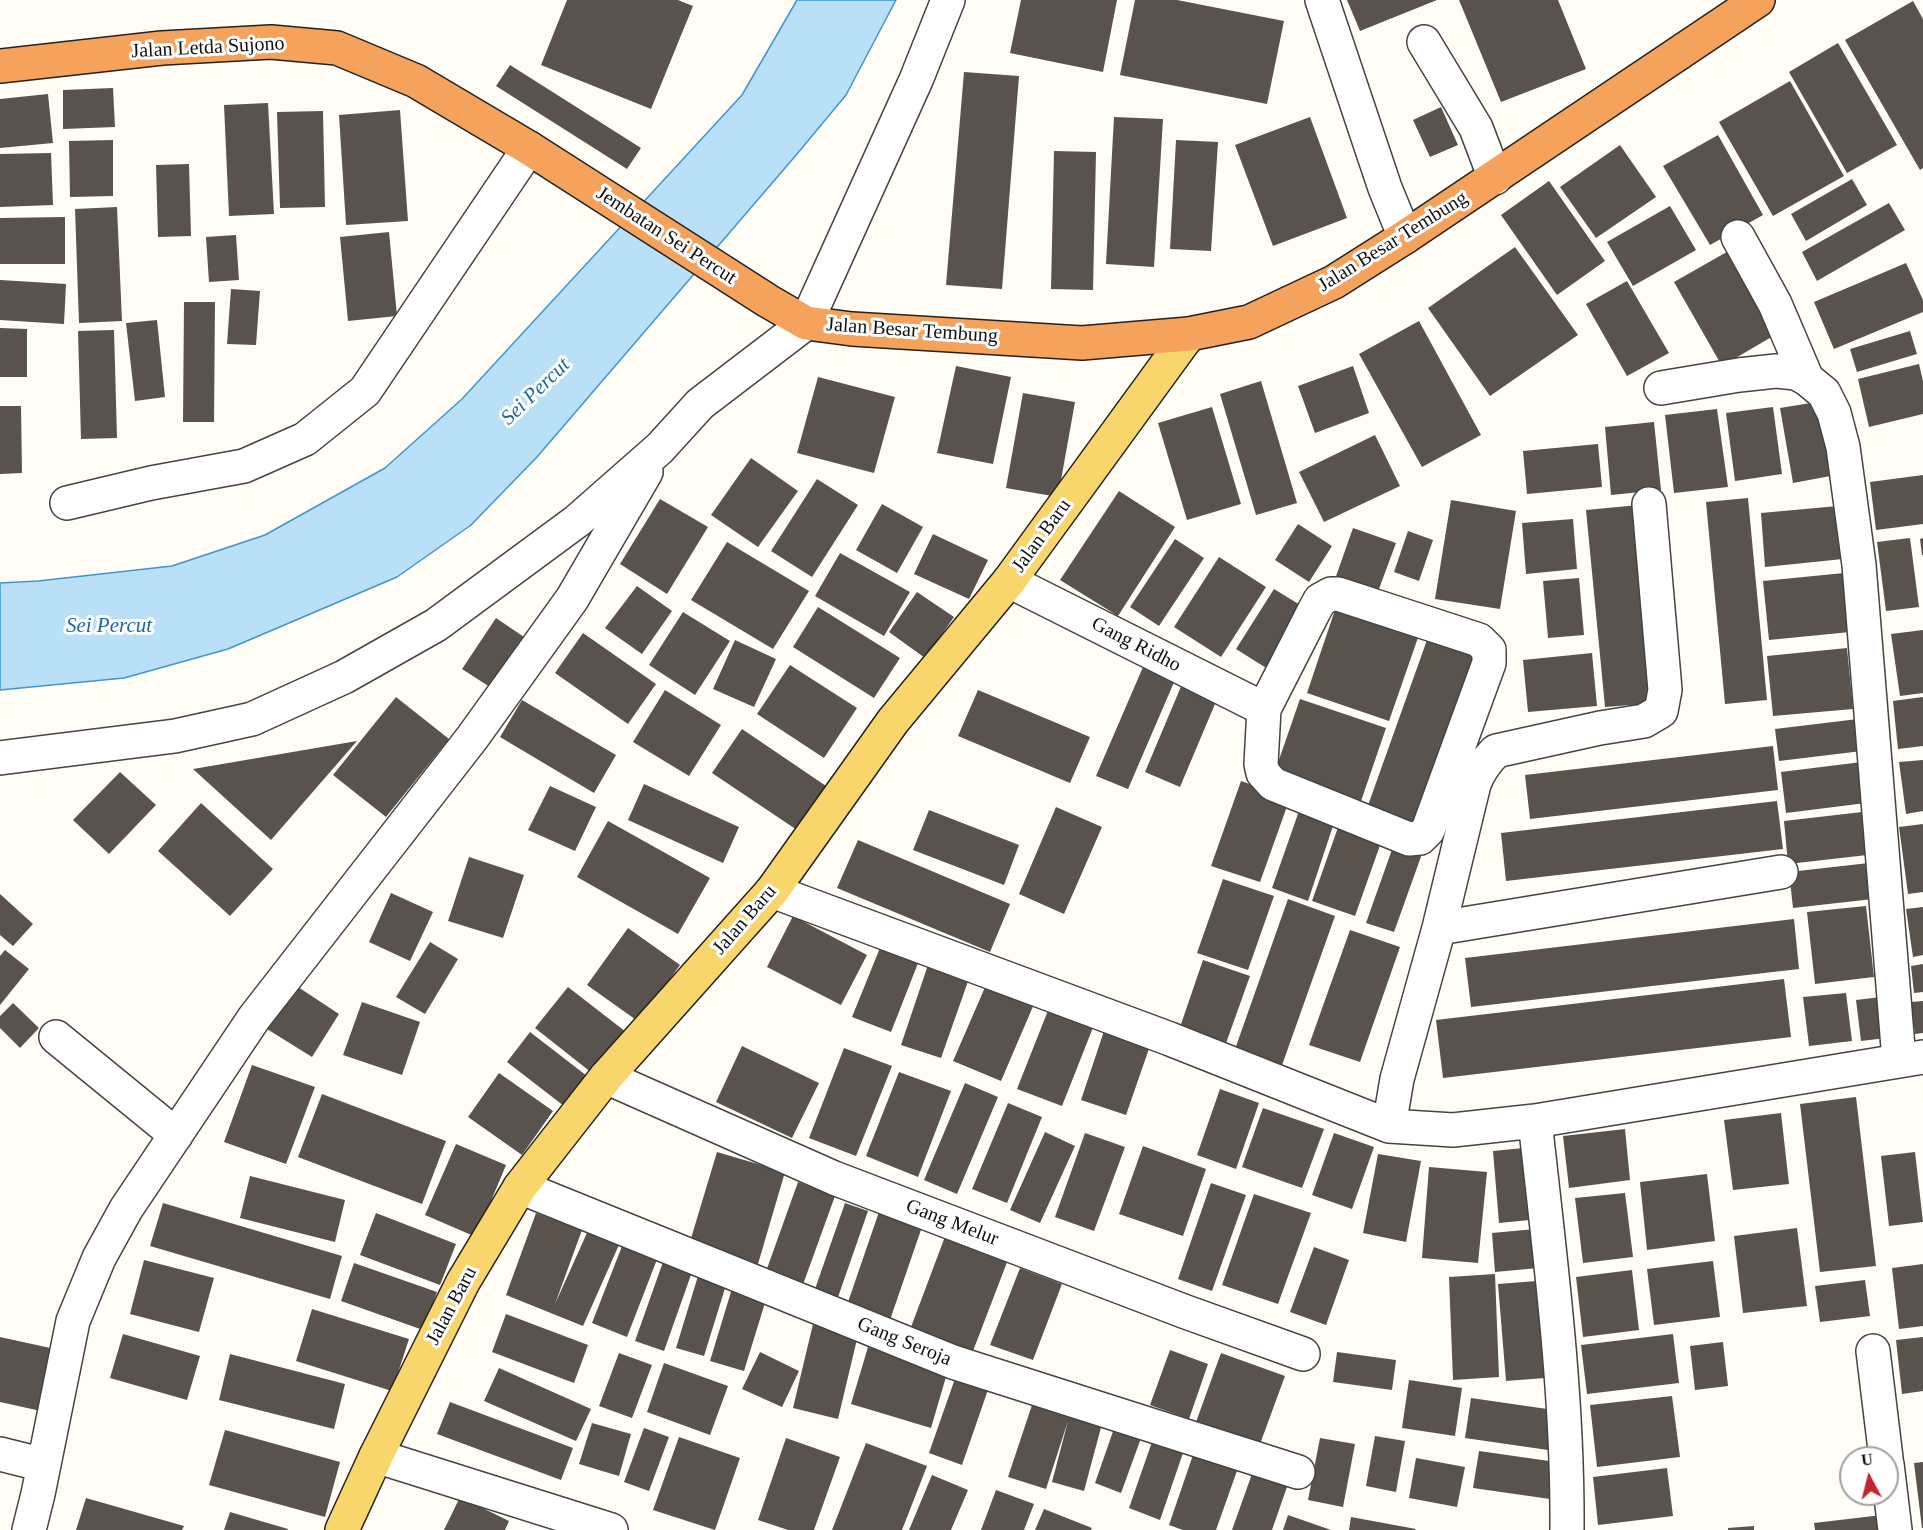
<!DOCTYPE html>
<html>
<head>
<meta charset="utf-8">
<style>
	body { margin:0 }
	#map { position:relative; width:1923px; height:1530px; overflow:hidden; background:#fffdf5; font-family:Georgia,serif }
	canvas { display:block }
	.north { position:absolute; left:1839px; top:1446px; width:60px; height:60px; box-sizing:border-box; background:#fff; border:2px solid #a0a0a0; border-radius:50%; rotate:353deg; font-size:16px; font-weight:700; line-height:24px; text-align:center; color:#111 }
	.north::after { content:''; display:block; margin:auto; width:21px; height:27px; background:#c4262e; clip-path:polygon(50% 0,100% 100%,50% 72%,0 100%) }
</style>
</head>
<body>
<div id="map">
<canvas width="1923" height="1530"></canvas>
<div class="north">U</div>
</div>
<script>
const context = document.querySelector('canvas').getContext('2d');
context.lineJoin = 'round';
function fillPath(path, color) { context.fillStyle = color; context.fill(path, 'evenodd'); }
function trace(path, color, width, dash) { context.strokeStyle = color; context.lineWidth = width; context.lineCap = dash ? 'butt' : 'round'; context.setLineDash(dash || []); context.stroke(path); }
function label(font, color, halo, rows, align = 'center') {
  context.font = font + ' Georgia,serif'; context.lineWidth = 6; context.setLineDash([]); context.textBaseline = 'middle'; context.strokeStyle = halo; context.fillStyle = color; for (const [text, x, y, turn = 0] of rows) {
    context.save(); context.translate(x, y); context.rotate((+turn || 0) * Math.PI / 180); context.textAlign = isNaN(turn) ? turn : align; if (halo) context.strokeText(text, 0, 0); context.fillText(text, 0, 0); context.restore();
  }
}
const water = new Path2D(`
	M 797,0 L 896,0 L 846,95 L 797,154 L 537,457 L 471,525 L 397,577 L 228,649 L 124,678 L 0,690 L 0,583 L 38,581 L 172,566 L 265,535 L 385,468 L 462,399 L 742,95 Z`);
const building = new Path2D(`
	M 567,0 L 678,0 L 693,6 L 651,109 L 541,65 Z
	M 1021,0 L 1117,0 L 1103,72 L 1010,53 Z
	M 1135,0 L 1177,0 L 1284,21 L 1267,104 L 1120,75 Z
	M 1347,0 L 1437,0 L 1360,31 Z
	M 1459,0 L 1558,0 L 1586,69 L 1501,102 Z
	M 1913,1 L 1923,19 L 1923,168 L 1920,170 L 1845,40 Z
	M 1838,43 L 1897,145 L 1847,173 L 1789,72 Z
	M 510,65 L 641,148 L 627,169 L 496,86 Z
	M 964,72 L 1019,76 L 1002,289 L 946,285 Z
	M 1790,81 L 1844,176 L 1773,216 L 1719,122 Z
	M 113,88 L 115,127 L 63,129 L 63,90 Z
	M 48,94 L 53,143 L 0,148 L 0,99 Z
	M 268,103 L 274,214 L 229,216 L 224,105 Z
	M 1441,107 L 1458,145 L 1430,157 L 1413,120 Z
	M 400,110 L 408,221 L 346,225 L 339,115 Z
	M 323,111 L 325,207 L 280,208 L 277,112 Z
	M 1114,117 L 1163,119 L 1154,267 L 1106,264 Z
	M 1310,117 L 1347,218 L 1273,246 L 1235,145 Z
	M 1718,135 L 1763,215 L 1710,245 L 1663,166 Z
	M 113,140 L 113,196 L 70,197 L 69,141 Z
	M 1176,140 L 1218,142 L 1211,251 L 1170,249 Z
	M 1620,145 L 1656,197 L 1596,238 L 1560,187 Z
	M 1054,151 L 1096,152 L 1093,290 L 1051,289 Z
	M 51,153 L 53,205 L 0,207 L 0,154 Z
	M 189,164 L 191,236 L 158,237 L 156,165 Z
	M 1852,179 L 1867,205 L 1806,241 L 1791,214 Z
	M 1549,181 L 1605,261 L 1557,295 L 1501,215 Z
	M 1889,203 L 1905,230 L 1817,281 L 1802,252 Z
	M 1670,206 L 1696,250 L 1633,286 L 1607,242 Z
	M 117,207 L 122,321 L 79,323 L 75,209 Z
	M 65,217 L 65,264 L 0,264 L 0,218 Z
	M 389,232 L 397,316 L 348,321 L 340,237 Z
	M 236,235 L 239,280 L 209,282 L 206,237 Z
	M 1515,247 L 1578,335 L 1490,396 L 1428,308 Z
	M 1732,249 L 1780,332 L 1722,366 L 1674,282 Z
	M 1906,263 L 1923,300 L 1923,312 L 1834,349 L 1814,302 Z
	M 0,280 L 66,284 L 64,324 L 0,320 Z
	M 1627,281 L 1669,353 L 1627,376 L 1586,304 Z
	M 231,289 L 260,291 L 256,345 L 227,344 Z
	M 184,302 L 215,302 L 214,422 L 183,422 Z
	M 157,320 L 165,397 L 135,401 L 126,323 Z
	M 1419,321 L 1481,435 L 1422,467 L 1359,354 Z
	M 0,328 L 27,329 L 27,377 L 0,377 Z
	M 114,330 L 117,438 L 81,439 L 78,331 Z
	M 1910,331 L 1917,354 L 1857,372 L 1850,349 Z
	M 1919,364 L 1923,381 L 1923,414 L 1869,427 L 1858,379 Z
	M 956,366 L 1011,377 L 993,464 L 937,453 Z
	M 1353,366 L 1369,413 L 1315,433 L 1298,386 Z
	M 818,377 L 895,397 L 874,473 L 797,453 Z
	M 1261,381 L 1297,503 L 1256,515 L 1220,394 Z
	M 1023,393 L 1075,402 L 1058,497 L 1006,488 Z
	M 1823,401 L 1836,475 L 1793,483 L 1780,408 Z
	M 0,406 L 21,406 L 22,473 L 0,474 Z
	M 1212,407 L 1241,504 L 1187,520 L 1158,423 Z
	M 1773,407 L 1782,474 L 1735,481 L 1726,413 Z
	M 1717,409 L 1728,487 L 1674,493 L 1665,415 Z
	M 1654,422 L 1661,490 L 1611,495 L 1605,427 Z
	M 1375,435 L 1400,486 L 1324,522 L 1299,472 Z
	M 1598,444 L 1602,487 L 1527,494 L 1523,451 Z
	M 751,458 L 798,491 L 758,547 L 711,515 Z
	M 1923,475 L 1923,524 L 1876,530 L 1870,482 Z
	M 817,479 L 858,505 L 812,577 L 771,551 Z
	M 1119,491 L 1175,527 L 1118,616 L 1060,580 Z
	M 1748,498 L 1767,700 L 1725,704 L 1706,502 Z
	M 660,499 L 708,527 L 667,594 L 620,564 Z
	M 1451,500 L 1516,511 L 1500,609 L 1435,599 Z
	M 882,504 L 923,527 L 897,573 L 856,550 Z
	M 1639,505 L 1658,703 L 1605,707 L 1586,510 Z
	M 1838,506 L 1843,559 L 1765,567 L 1761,513 Z
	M 1573,519 L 1577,569 L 1526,574 L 1522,523 Z
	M 1298,524 L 1332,546 L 1309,582 L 1275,560 Z
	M 1353,528 L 1396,543 L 1376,597 L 1334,582 Z
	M 1408,531 L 1433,540 L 1419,581 L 1394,572 Z
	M 933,534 L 988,560 L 969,599 L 914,574 Z
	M 1910,538 L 1919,607 L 1886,611 L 1877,542 Z
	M 1923,538 L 1923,555 L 1922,555 L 1920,539 Z
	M 1175,539 L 1204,558 L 1159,626 L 1130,607 Z
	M 727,542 L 809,591 L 773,649 L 691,600 Z
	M 840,553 L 910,592 L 884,636 L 815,596 Z
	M 1219,557 L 1266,587 L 1221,657 L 1174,627 Z
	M 1844,573 L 1850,632 L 1769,640 L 1763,581 Z
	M 1579,578 L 1584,635 L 1548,638 L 1543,581 Z
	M 637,586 L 672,611 L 642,654 L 605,628 Z
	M 1274,589 L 1310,611 L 1271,671 L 1236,649 Z
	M 917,592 L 954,617 L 925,658 L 889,632 Z
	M 1338,601 L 1421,629 L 1389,721 L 1307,693 Z
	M 818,607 L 900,658 L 874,698 L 793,647 Z
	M 683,612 L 730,641 L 695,695 L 649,665 Z
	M 496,618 L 527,639 L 493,689 L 462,669 Z
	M 1923,630 L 1923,693 L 1900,696 L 1891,634 Z
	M 583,633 L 656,684 L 628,724 L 555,673 Z
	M 735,640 L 776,659 L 754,707 L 713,689 Z
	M 1427,640 L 1478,657 L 1418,829 L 1366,811 Z
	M 1847,648 L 1853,709 L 1773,716 L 1767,656 Z
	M 1592,653 L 1597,706 L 1528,712 L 1523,660 Z
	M 790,665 L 857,708 L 824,758 L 757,714 Z
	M 1143,667 L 1175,680 L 1128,789 L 1096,776 Z
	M 1185,677 L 1220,692 L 1180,787 L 1145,772 Z
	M 665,690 L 721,725 L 689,776 L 633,742 Z
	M 978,690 L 1090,737 L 1070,783 L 958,736 Z
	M 396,697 L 449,739 L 386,817 L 333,775 Z
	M 1923,697 L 1923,746 L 1898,749 L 1893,701 Z
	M 1300,699 L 1386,728 L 1359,807 L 1273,777 Z
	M 522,700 L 616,755 L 594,793 L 500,737 Z
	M 1858,719 L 1862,751 L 1779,761 L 1775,729 Z
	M 742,729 L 829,788 L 800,832 L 712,773 Z
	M 357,741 L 271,840 L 193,769 Z
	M 1773,746 L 1778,790 L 1530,819 L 1525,775 Z
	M 1923,760 L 1923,811 L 1906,814 L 1899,762 Z
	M 1870,761 L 1874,802 L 1786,813 L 1781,772 Z
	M 120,772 L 156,805 L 109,854 L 73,820 Z
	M 1241,781 L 1290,798 L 1260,882 L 1211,866 Z
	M 644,784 L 739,827 L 723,863 L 628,820 Z
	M 550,786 L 596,807 L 575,851 L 528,830 Z
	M 1777,801 L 1783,849 L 1506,881 L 1501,833 Z
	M 201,803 L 273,869 L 230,916 L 158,851 Z
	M 1056,807 L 1102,827 L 1064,914 L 1019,894 Z
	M 1300,808 L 1335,820 L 1308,901 L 1272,888 Z
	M 929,810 L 1019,845 L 1004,885 L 913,850 Z
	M 1871,811 L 1876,854 L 1788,864 L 1784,821 Z
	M 1341,819 L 1384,834 L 1355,916 L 1312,901 Z
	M 608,821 L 710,878 L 678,934 L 577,877 Z
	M 1923,824 L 1923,892 L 1908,894 L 1899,827 Z
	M 858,840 L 1010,904 L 990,952 L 837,888 Z
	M 1395,841 L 1423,851 L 1394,932 L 1366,923 Z
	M 469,857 L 524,875 L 503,938 L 448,921 Z
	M 1869,863 L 1873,899 L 1793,908 L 1789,872 Z
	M 1223,879 L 1274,896 L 1248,970 L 1197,953 Z
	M 391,893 L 433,912 L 410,961 L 369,942 Z
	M 0,894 L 33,924 L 13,946 L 0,935 Z
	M 1288,899 L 1335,916 L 1281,1068 L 1234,1052 Z
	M 1866,906 L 1874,977 L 1815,984 L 1807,912 Z
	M 1923,907 L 1923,955 L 1913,957 L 1906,909 Z
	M 793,916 L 867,955 L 841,1005 L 767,967 Z
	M 1794,919 L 1799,969 L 1471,1007 L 1465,958 Z
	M 628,928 L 680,965 L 639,1022 L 587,985 Z
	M 1350,930 L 1400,947 L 1360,1062 L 1309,1045 Z
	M 884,938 L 922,953 L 891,1032 L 852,1017 Z
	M 430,942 L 458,959 L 425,1014 L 396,997 Z
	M 5,950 L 29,969 L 0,1005 L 0,956 Z
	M 931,956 L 972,970 L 941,1058 L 901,1045 Z
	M 1203,960 L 1250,976 L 1225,1046 L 1179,1030 Z
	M 1923,964 L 1923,992 L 1914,993 L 1911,966 Z
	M 1784,979 L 1791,1037 L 1443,1078 L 1436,1020 Z
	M 295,985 L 339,1014 L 312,1057 L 267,1029 Z
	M 986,985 L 1034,1004 L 1001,1081 L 953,1061 Z
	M 568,987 L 626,1032 L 592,1073 L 535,1028 Z
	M 1846,993 L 1852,1041 L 1809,1046 L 1803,997 Z
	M 1881,997 L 1886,1038 L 1861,1041 L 1856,1000 Z
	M 1923,1001 L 1923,1033 L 1915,1034 L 1911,1002 Z
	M 362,1002 L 420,1022 L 402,1075 L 343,1055 Z
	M 13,1003 L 39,1028 L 20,1048 L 0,1028 L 0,1016 Z
	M 1049,1008 L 1094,1025 L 1062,1106 L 1017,1089 Z
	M 1106,1025 L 1152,1040 L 1126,1115 L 1081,1100 Z
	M 530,1032 L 587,1076 L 564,1106 L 507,1062 Z
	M 742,1046 L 819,1083 L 792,1138 L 716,1102 Z
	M 844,1048 L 892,1066 L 856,1156 L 809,1138 Z
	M 252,1065 L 315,1087 L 286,1164 L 224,1142 Z
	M 899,1072 L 951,1091 L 918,1177 L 866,1156 Z
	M 499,1073 L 553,1111 L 522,1155 L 468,1117 Z
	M 965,1083 L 998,1097 L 957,1194 L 924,1180 Z
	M 1220,1089 L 1259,1103 L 1236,1169 L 1197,1155 Z
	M 322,1094 L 446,1141 L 422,1204 L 298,1157 Z
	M 1856,1097 L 1876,1266 L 1820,1272 L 1800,1104 Z
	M 1008,1103 L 1042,1117 L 1007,1203 L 972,1189 Z
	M 1263,1108 L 1324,1129 L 1302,1188 L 1242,1167 Z
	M 1781,1113 L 1789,1184 L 1733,1190 L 1724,1120 Z
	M 1625,1129 L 1630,1180 L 1569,1188 L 1563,1136 Z
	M 1045,1132 L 1075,1146 L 1040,1223 L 1010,1210 Z
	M 1085,1133 L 1125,1147 L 1094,1231 L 1055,1217 Z
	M 1334,1133 L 1374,1147 L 1352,1209 L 1312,1195 Z
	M 456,1144 L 506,1165 L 476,1237 L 425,1215 Z
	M 1143,1146 L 1206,1169 L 1183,1236 L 1119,1214 Z
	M 1534,1147 L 1540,1219 L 1499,1223 L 1493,1151 Z
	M 717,1152 L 785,1172 L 758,1264 L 689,1245 Z
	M 1915,1152 L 1923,1222 L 1889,1226 L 1881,1156 Z
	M 1378,1154 L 1421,1161 L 1406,1242 L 1363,1233 Z
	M 1429,1167 L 1487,1172 L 1478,1263 L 1422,1258 Z
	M 1707,1174 L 1715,1241 L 1647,1250 L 1640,1182 Z
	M 250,1176 L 345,1200 L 335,1242 L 240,1218 Z
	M 798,1182 L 835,1196 L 801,1290 L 764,1277 Z
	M 1211,1183 L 1246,1195 L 1212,1291 L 1178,1279 Z
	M 1625,1193 L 1633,1257 L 1583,1263 L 1575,1198 Z
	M 1254,1194 L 1311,1213 L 1278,1304 L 1222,1285 Z
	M 163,1203 L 342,1256 L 330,1299 L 150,1246 Z
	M 845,1203 L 868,1211 L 837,1300 L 814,1292 Z
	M 881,1206 L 924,1221 L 890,1320 L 847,1305 Z
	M 376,1213 L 456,1244 L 440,1285 L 360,1255 Z
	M 536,1213 L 582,1230 L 555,1304 L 591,1224 L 622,1238 L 583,1326 L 506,1295 Z
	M 1546,1228 L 1549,1267 L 1495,1272 L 1492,1233 Z
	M 1797,1228 L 1807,1306 L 1743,1313 L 1734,1236 Z
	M 946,1234 L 1009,1257 L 973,1351 L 911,1327 Z
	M 626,1236 L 661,1249 L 627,1337 L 592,1323 Z
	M 1314,1247 L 1349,1260 L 1326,1325 L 1290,1312 Z
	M 144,1260 L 214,1278 L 199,1332 L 130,1314 Z
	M 1713,1261 L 1720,1317 L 1654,1325 L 1647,1269 Z
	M 663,1262 L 692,1272 L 664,1351 L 635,1341 Z
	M 354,1263 L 437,1292 L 423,1330 L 341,1301 Z
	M 1923,1264 L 1923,1326 L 1899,1329 L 1892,1268 Z
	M 1020,1268 L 1062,1284 L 1033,1360 L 990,1345 Z
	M 1632,1270 L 1639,1330 L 1583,1337 L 1576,1277 Z
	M 1495,1274 L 1499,1377 L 1453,1380 L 1449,1277 Z
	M 698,1276 L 726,1285 L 704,1356 L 676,1348 Z
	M 1550,1280 L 1558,1377 L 1506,1381 L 1498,1284 Z
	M 1865,1280 L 1870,1316 L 1820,1322 L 1815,1286 Z
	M 734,1282 L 768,1293 L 744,1371 L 710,1361 Z
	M 312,1309 L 409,1339 L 392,1391 L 296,1361 Z
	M 506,1314 L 588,1345 L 574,1383 L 492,1352 Z
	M 813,1324 L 858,1335 L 838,1419 L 793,1408 Z
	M 123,1334 L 200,1356 L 187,1400 L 110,1378 Z
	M 1673,1334 L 1679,1383 L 1587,1394 L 1581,1345 Z
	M 0,1337 L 64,1351 L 50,1413 L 0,1402 Z
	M 1923,1337 L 1923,1391 L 1902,1394 L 1896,1340 Z
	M 1723,1342 L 1728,1386 L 1695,1390 L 1690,1346 Z
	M 868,1347 L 948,1370 L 931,1428 L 851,1404 Z
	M 1170,1350 L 1208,1364 L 1189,1419 L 1150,1405 Z
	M 760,1352 L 799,1371 L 782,1407 L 742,1389 Z
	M 1337,1352 L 1396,1360 L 1392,1390 L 1333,1382 Z
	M 619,1353 L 652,1365 L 632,1418 L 599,1406 Z
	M 1221,1353 L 1285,1376 L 1260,1444 L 1196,1422 Z
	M 230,1354 L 345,1384 L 334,1429 L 219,1400 Z
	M 664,1363 L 728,1386 L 710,1435 L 647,1412 Z
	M 499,1368 L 591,1409 L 576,1441 L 484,1401 Z
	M 958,1370 L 991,1381 L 962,1465 L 929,1453 Z
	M 1409,1380 L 1462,1388 L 1455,1436 L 1402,1428 Z
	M 1672,1396 L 1680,1457 L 1597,1467 L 1590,1405 Z
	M 1471,1398 L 1561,1411 L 1555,1451 L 1465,1438 Z
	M 1034,1399 L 1103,1420 L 1084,1491 L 1052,1482 L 1068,1421 L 1046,1489 L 1008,1477 Z
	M 450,1402 L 573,1448 L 561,1480 L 437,1434 Z
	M 1117,1420 L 1144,1430 L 1121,1493 L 1095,1483 Z
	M 592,1423 L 631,1434 L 619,1476 L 579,1464 Z
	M 644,1428 L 669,1437 L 649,1491 L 624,1482 Z
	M 225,1430 L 340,1462 L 325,1517 L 209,1485 Z
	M 1375,1436 L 1405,1441 L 1396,1492 L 1366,1486 Z
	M 679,1437 L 740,1458 L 715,1530 L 653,1510 Z
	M 786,1438 L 840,1457 L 814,1530 L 788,1530 L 758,1520 Z
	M 1320,1438 L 1355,1444 L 1343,1507 L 1308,1500 Z
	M 1152,1442 L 1183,1453 L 1160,1520 L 1129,1508 Z
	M 866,1443 L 927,1466 L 902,1530 L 832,1530 Z
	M 1479,1451 L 1556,1462 L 1550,1499 L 1473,1488 Z
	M 1194,1452 L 1238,1468 L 1216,1530 L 1183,1530 L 1169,1525 Z
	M 1416,1458 L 1465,1467 L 1457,1507 L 1409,1498 Z
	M 1923,1462 L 1923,1528 L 1922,1528 L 1914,1463 Z
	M 1667,1468 L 1673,1516 L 1598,1525 L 1593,1477 Z
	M 1253,1471 L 1288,1484 L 1272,1530 L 1232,1530 Z
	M 932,1475 L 968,1490 L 951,1530 L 909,1530 Z
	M 996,1490 L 1034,1504 L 1024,1530 L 981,1530 Z
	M 460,1497 L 509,1521 L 505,1530 L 444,1530 Z
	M 86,1498 L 184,1526 L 182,1530 L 76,1530 Z
	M 1044,1509 L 1092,1528 L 1091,1530 L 1035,1530 Z
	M 230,1512 L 288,1529 L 288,1530 L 224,1530 Z
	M 1288,1515 L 1331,1530 L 1283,1530 Z
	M 1882,1515 L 1884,1530 L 1815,1530 L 1814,1523 Z
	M 1351,1517 L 1416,1529 L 1415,1530 L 1349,1530 Z
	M 1754,1526 L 1754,1530 L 1728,1530 L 1728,1528 Z`);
const minor = new Path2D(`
	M 1322,0 L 1385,188 L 1405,237
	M 1424,42 L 1476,128 L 1495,178
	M 1738,237 L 1775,304 L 1807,379
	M 1661,388 L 1739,375 L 1776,371 L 1796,373 L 1807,379 L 1824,393 L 1834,413 L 1843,447 L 1859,565 L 1899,1060
	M 67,503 L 151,483 L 244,466 L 305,439 L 365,391 L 529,148
	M 1009,581 L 1264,709
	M 1331,594 L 1338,594 L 1479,640 L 1489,650 L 1489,663 L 1428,830 L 1420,838 L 1409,839 L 1273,784 L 1263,773 L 1261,764 L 1264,709 L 1314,611 L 1320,600 Z
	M 0,758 L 175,736 L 252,719 L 344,677 L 436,625 L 577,521 L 660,448 L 700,404 L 806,323 L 916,80 L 948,0
	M 772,891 L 1170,1039 L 1389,1126 L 1453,1130 L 1535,1121 L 1923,1057
	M 1439,928 L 1781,872
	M 56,1037 L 176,1135
	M 606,1077 L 834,1178 L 1186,1312 L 1303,1354
	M 1535,1121 C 1550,1257 1568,1393 1567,1530
	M 1389,1126 L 1397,1079 L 1439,928 L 1474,784 C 1479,770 1486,761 1496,751 L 1600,728 L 1644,721 L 1661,711 L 1665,690 L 1649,504
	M 520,1187 L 953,1362 L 1298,1472
	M 1873,1351 L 1886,1458
	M 0,1454 L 44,1465
	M 376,1456 L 611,1530
	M 1887,1464 L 1895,1530
	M 29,1530 L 38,1494 L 73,1321 L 99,1258 L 126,1209 L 254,1018 L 472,738 L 572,599 L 646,472`);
const major = new Path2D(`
	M 342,1530 L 376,1456 L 463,1282 L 520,1187 L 606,1077 L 772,891 L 893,721 L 1009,581 L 1189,334`);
const highway = new Path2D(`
	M 0,66 L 162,48 L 271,42 L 337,48 L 416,81 L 529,148 L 768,301 L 806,323 L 852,329 L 1082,343 L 1189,334 L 1249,322 L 1334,282 L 1405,237 L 1758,0`);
const streetNames = [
	["Jalan Letda Sujono",208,48,-3],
	["Jembatan Sei Percut",666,236,33],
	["Jalan Besar Tembung",1393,242,-32],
	["Jalan Besar Tembung",912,331,4],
	["Jalan Baru",1042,536,-54],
	["Gang Ridho",1136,645,27],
	["Jalan Baru",745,920,-49],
	["Gang Melur",952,1223,21],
	["Jalan Baru",452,1306,-62],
	["Gang Seroja",904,1342,22]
];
const waterNames = [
	["Sei Percut",536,392,-44],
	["Sei Percut",109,626]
];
fillPath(water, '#b9e0f7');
trace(water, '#3f96cf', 1.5);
fillPath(building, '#5a524d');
trace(minor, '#444', 36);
trace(major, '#222', 36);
trace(highway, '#222', 36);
trace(minor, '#fff', 33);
trace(major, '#f9d66b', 33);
trace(highway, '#f5a25d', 33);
label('20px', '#111', '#fff', streetNames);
label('italic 21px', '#1768a6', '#fff', waterNames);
</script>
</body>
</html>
